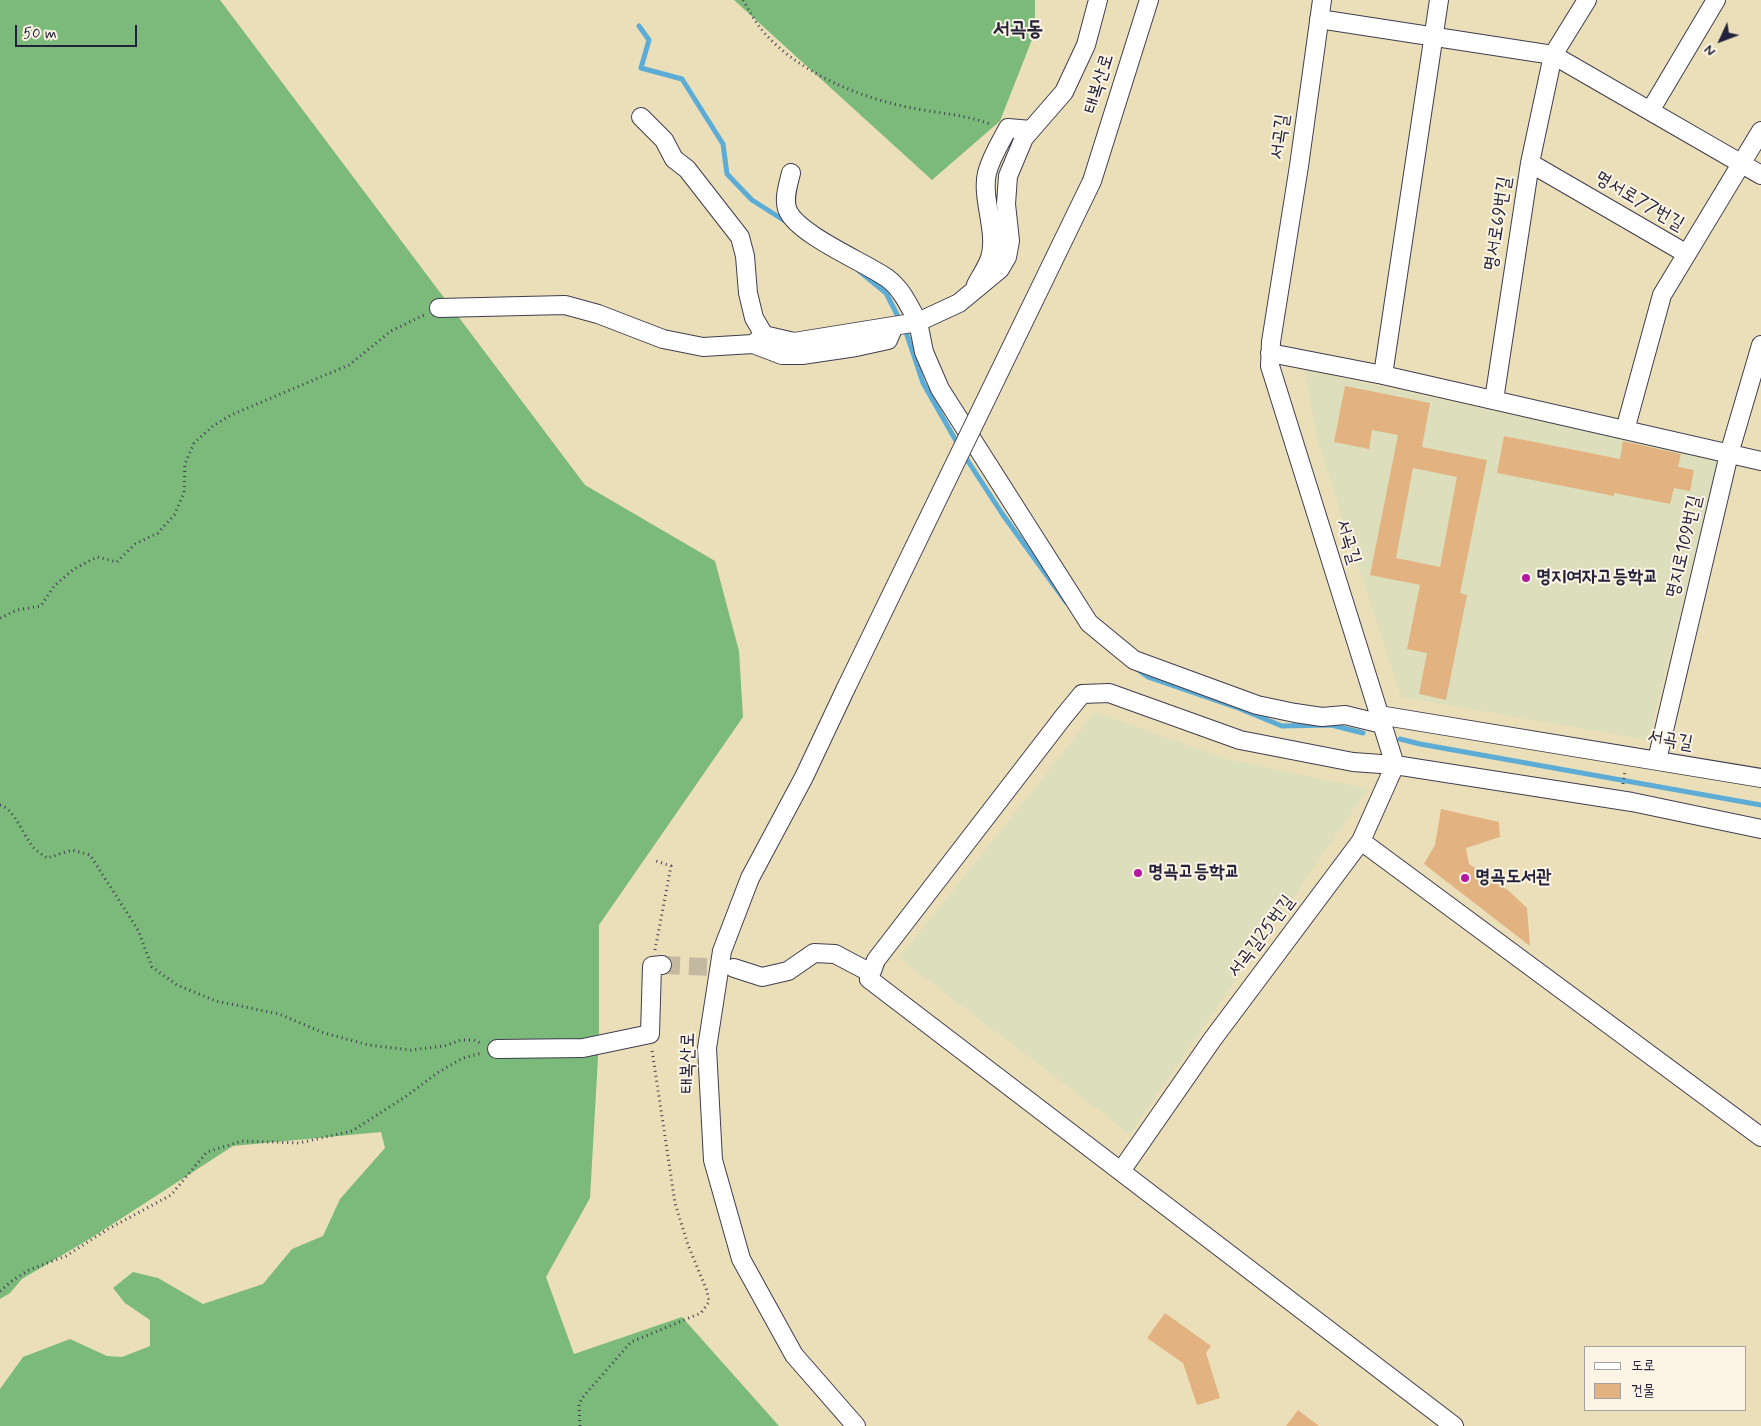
<!DOCTYPE html>
<html>
<head>
<meta charset="utf-8">
<style>
	body { margin:0 }
	#map { position:relative; width:1761px; height:1426px; overflow:hidden; background:#ebdfba; font-family:Mynerve,"Poor Story",sans-serif }
	canvas { display:block }
	.legend { position:absolute; left:1584px; top:1346px; width:162px; height:65px; box-sizing:border-box; background:#fcf5e5; border:1px solid #a5a1a1; margin:0; padding:6px 9px; list-style:none; font-size:15px; color:#22223b }
	.legend li { display:flex; align-items:center; gap:10px; height:25px }
	.legend b { width:25px; border:1px solid #a5a1a1 }
	.north { position:absolute; left:1696px; top:15px; width:50px; height:50px; -webkit-text-stroke:4px #fcf5e5; paint-order:stroke; rotate:227deg; font-size:14px; font-weight:700; line-height:20px; text-align:center; color:#22223b }
	.north::after { content:''; display:block; margin:auto; width:18px; height:22px; background:#22223b; clip-path:polygon(50% 0,100% 100%,50% 72%,0 100%) }
	.scale { position:absolute; left:15px; top:25px; width:122px; height:22px; box-sizing:border-box; border:2px solid #22223b; border-top:0; padding-left:6px; font-size:15px; line-height:18px; white-space:nowrap; color:#22223b; -webkit-text-stroke:4px #fcf5e5; paint-order:stroke }
</style>
</head>
<body>
<div id="map">
<canvas width="1761" height="1426"></canvas>
<ul class="legend">
<li><b style="height:6px;background:#fff"></b>도로</li>
<li><b style="height:14px;background:#e2b381"></b>건물</li>
</ul>
<div class="north">N</div>
<div class="scale">50 m</div>
</div>
<script>
const context = document.querySelector('canvas').getContext('2d');
context.lineJoin = 'round';
function fillPath(path, color) { context.fillStyle = color; context.fill(path, 'evenodd'); }
function trace(path, color, width, dash) { context.strokeStyle = color; context.lineWidth = width; context.lineCap = dash ? 'butt' : 'round'; context.setLineDash(dash || []); context.stroke(path); }
function label(font, color, halo, rows, align = 'center') {
  context.font = font + ' Mynerve,"Poor Story",sans-serif'; context.lineWidth = 4; context.setLineDash([]); context.textBaseline = 'middle'; context.strokeStyle = halo; context.fillStyle = color; for (const [text, x, y, turn = 0] of rows) {
    context.save(); context.translate(x, y); context.rotate((+turn || 0) * Math.PI / 180); context.textAlign = isNaN(turn) ? turn : align; if (halo) context.strokeText(text, 0, 0); context.fillText(text, 0, 0); context.restore();
  }
}
const built = new Path2D(`
	M 1304,370 L 1719,460 L 1648,740 L 1401,697 L 1319,446 Z
	M 1095,712 L 1227,759 L 1368,789 L 1130,1134 L 899,958 Z`);
const forest = new Path2D(`
	M 0,0 L 220,0 L 585,485 L 715,561 L 739,651 L 743,717 L 599,925 L 599,1040 L 590,1198 L 546,1277 L 574,1354 L 682,1317 L 779,1426 L 0,1426 L 0,1389 L 23,1357 L 70,1339 L 107,1356 L 122,1357 L 150,1346 L 150,1320 L 125,1303 L 113,1288 L 133,1272 L 158,1278 L 203,1304 L 263,1284 L 292,1249 L 323,1236 L 340,1199 L 385,1148 L 381,1132 L 233,1146 L 91,1238 L 22,1279 L 10,1293 L 0,1299 Z
	M 734,0 L 1035,0 L 1035,32 L 1000,121 L 932,180 Z`);
const stream = new Path2D(`
	M 639,26 L 649,40 L 641,68 L 682,79 L 723,144 L 727,174 L 752,200 L 788,223
	M 859,271 L 886,293 L 906,332 L 923,383 L 959,446
	M 964,455 L 1003,515 L 1066,602
	M 1137,669 L 1148,677 L 1238,708 L 1282,726 L 1331,725 L 1363,733
	M 1400,739 L 1420,744 L 1761,805`);
const building = new Path2D(`
	M 1345,386 L 1430,403 L 1422,447 L 1487,460 L 1460,593 L 1467,595 L 1446,700 L 1419,694 L 1427,653 L 1407,649 L 1420,585 L 1370,575 L 1398,435 L 1372,430 L 1369,449 L 1334,442 ZM 1413,468 L 1457,477 L 1440,567 L 1396,558 Z
	M 1504,436 L 1620,459 L 1623,441 L 1681,454 L 1678,467 L 1694,470 L 1690,491 L 1674,488 L 1670,504 L 1614,493 L 1614,496 L 1497,473 Z
	M 1441,809 L 1499,822 L 1500,837 L 1466,848 L 1469,864 L 1509,891 L 1527,908 L 1530,946 L 1424,864 L 1435,845 Z
	M 1165,1313 L 1211,1346 L 1206,1353 L 1220,1398 L 1197,1405 L 1183,1363 L 1147,1338 Z
	M 1298,1410 L 1319,1426 L 1286,1426 Z`);
const minorTunnel = new Path2D(`
	M 662,965 L 734,968`);
const path = new Path2D(`
	M 743,0 C 749,10 754,20 761,29 C 797,73 864,100 918,109 C 944,114 968,115 992,125
	M 0,618 L 17,610 L 41,606 L 54,586 L 74,569 L 97,557 L 117,562 L 135,544 L 158,533 L 175,514 L 184,492 L 185,464 L 194,443 L 213,426 L 231,415 L 349,365 L 391,331 L 426,314
	M 1623,784 L 1625,771
	M 0,805 C 15,809 23,836 34,848 C 38,852 43,855 47,858 L 72,850 L 90,855 L 138,930 L 152,967 L 177,985 L 216,1001 L 279,1014 L 324,1033 L 369,1045 L 411,1050 L 444,1046 L 461,1040 L 474,1040 L 482,1044
	M 655,950 L 671,866 L 656,861
	M 0,1291 L 13,1280 L 29,1270 L 66,1256 L 108,1229 L 171,1195 L 207,1152 L 242,1141 L 299,1143 L 352,1131 L 408,1095 L 437,1073 L 463,1058 L 482,1053
	M 580,1426 L 579,1405 L 582,1398 L 631,1342 L 701,1313 L 709,1302 L 707,1291 L 688,1245 L 675,1203 L 652,1050`);
const minor = new Path2D(`
	M 1319,19 L 1553,55 L 1761,175
	M 1650,111 L 1716,0
	M 641,117 L 664,140 L 674,159 L 687,169 L 740,237 L 745,256 L 748,293 L 754,318 L 764,335
	M 1530,163 L 1687,254
	M 791,173 C 788,185 783,200 788,211 C 799,235 864,262 887,278 C 902,289 909,306 918,322 L 959,303 L 1000,269 L 1007,257 L 1010,241 L 1006,204 L 1008,176 L 1024,138 L 1064,92 L 1086,45 L 1098,0
	M 1092,181 L 1149,0
	M 976,285 C 980,277 987,267 990,258 C 998,232 981,199 987,173 C 991,157 1000,143 1008,128 L 1031,130
	M 439,308 L 565,305 L 598,314 L 663,339 L 703,347 L 753,344 L 764,335 L 794,342 L 918,322 L 924,352 L 940,389 L 1089,623 L 1134,660 L 1257,705 L 1295,713 L 1322,717 L 1345,715 L 1382,724
	M 753,344 L 782,355 L 802,355 L 856,347 L 888,340 L 894,326
	M 1270,353 L 1383,375 L 1761,461
	M 1383,375 L 1439,0
	M 1494,400 L 1530,163 L 1553,55 L 1587,0
	M 1625,430 L 1662,295 L 1761,131
	M 846,688 L 804,777 L 750,878 L 722,951 L 707,1048 L 713,1160 L 741,1259 L 794,1355 L 856,1426
	M 1379,715 L 1761,778
	M 1657,760 L 1729,454 L 1761,345
	M 1361,841 L 1761,1137
	M 734,968 L 762,977 L 788,971 L 814,953 L 835,954 L 871,973
	M 497,1049 L 583,1048 L 650,1034 L 652,966 L 662,965
	M 1121,1171 L 1212,1040 L 1361,841 L 1395,765 L 1270,366 L 1271,342 L 1299,166 L 1322,0
	M 1454,1426 L 869,979 L 876,960 L 1064,716 L 1082,694 L 1109,693 L 1240,740 L 1353,762 L 1395,765 L 1632,802 L 1761,829`);
const minorBridge = new Path2D(`
	M 846,688 L 1092,181`);
const markers = [
	[1526,578,5,"#b5179e"],
	[1138,873,5,"#b5179e"],
	[1465,878,5,"#b5179e"]
];
const streetNames = [
	["태복산로",1100,84,-73],
	["서곡길",1281,137,-82],
	["명서로77번길",1639,202,30],
	["명서로69번길",1499,224,-81],
	["서곡길",1347,542,73],
	["명지로109번길",1685,547,-77],
	["서곡길",1670,741,10],
	["서곡길25번길",1262,937,-53],
	["태복산로",689,1063,-89]
];
const poiNames = [
	["명지여자고등학교",1536,578],
	["명곡고등학교",1148,873],
	["명곡도서관",1475,878]
];
const quarterNames = [
	["서곡동",1018,31]
];
fillPath(built, '#dddebc');
fillPath(forest, '#7bba7b');
trace(stream, '#5cacd6', 5);
fillPath(building, '#e2b381');
trace(minorTunnel, '#c3b9a1', 18, [18, 9]);
trace(minor, '#403e4e', 20);
trace(path, '#403e4e', 3, [1, 4]);
trace(minor, '#fff', 18);
trace(minorBridge, '#403e4e', 20, []);
trace(minorBridge, '#fff', 18);
for (const [x, y, r, color] of markers) { const dot = new Path2D(); dot.arc(x, y, r, 0, 2 * Math.PI); context.fillStyle = color; context.fill(dot); trace(dot, '#fcf5e5', 2); }
label('19px', '#22223b', '#fcf5e5', streetNames);
label('bold 19px', '#22223b', '#fcf5e5', poiNames, 'left');
label('bold 21px', '#22223b', '#fcf5e5', quarterNames);
</script>
</body>
</html>
